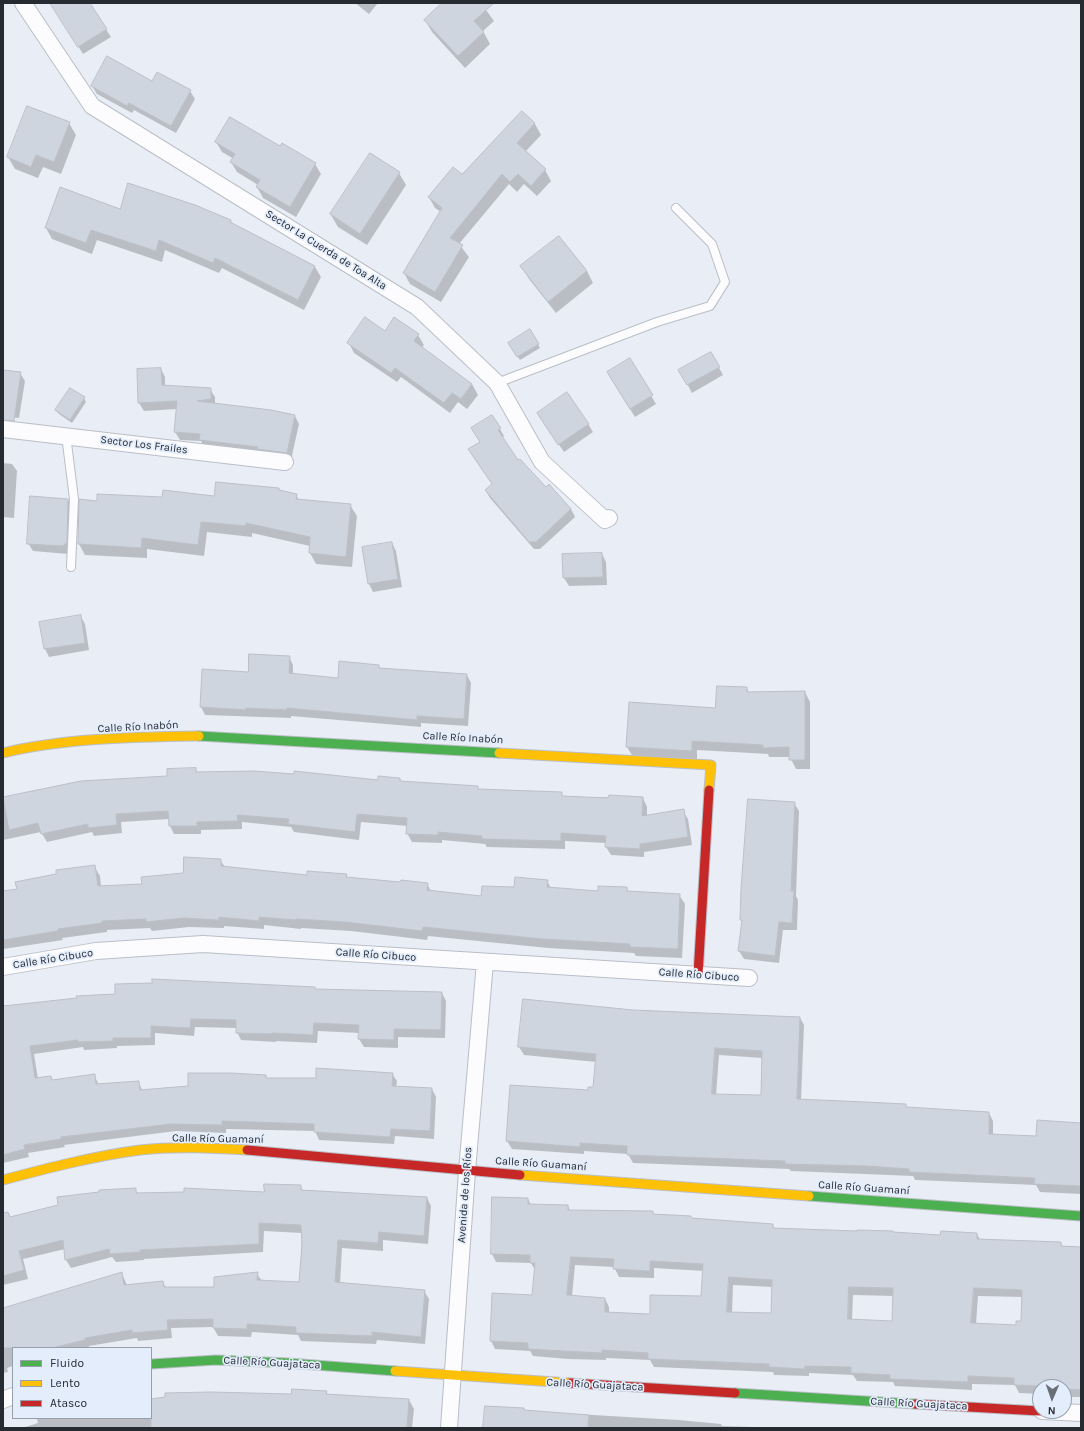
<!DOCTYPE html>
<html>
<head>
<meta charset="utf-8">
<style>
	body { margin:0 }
	#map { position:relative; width:1084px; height:1431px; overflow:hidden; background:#e9eef6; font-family:Karla,sans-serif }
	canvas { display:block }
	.frame { position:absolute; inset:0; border:4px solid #262a31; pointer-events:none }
	.legend { position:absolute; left:12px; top:1347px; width:140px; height:72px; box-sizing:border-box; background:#e3edfc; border:1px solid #979fab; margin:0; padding:5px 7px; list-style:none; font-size:12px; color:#262a31 }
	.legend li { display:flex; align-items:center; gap:8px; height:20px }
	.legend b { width:20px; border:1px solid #979fab }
	.north { position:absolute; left:1032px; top:1379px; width:40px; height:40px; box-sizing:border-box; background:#e3edfc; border:1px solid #979fab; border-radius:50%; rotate:182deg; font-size:11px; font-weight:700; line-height:16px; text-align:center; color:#262a31 }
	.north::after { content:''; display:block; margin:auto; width:14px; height:18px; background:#6a6f76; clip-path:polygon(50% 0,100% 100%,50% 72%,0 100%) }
</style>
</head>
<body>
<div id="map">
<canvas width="1084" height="1431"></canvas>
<div class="frame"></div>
<ul class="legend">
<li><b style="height:5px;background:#4caf50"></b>Fluido</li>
<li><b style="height:5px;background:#ffc107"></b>Lento</li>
<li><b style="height:5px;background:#c62828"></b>Atasco</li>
</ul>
<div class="north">N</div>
</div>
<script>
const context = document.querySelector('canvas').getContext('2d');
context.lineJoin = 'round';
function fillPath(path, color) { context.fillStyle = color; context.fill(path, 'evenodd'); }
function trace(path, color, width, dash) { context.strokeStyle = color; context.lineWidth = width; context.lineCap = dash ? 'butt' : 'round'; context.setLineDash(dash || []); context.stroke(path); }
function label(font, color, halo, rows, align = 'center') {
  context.font = font + ' Karla,sans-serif'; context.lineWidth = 3.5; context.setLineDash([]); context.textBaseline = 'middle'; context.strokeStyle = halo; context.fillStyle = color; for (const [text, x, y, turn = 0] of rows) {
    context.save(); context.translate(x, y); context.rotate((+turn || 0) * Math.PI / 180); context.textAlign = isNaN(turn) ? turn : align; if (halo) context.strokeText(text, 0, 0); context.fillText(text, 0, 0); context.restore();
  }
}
const shadow = new Path2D(`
	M 51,3 L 89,3 L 111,37 L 83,54 Z
	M 355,3 L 378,3 L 369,14 Z
	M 444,3 L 481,3 L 494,21 L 483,31 L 490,44 L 465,68 L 432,32 L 425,20 Z
	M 153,82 L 190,91 L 195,99 L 176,133 L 134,110 L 132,113 L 97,94 L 92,86 Z
	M 522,112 L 535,124 L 541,135 L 525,152 L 545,170 L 551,181 L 537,196 L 524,184 L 517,192 L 509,184 L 459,244 L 469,257 L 441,302 L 410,284 L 404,273 L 441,212 L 435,208 L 429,197 L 463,176 Z
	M 69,123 L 76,135 L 61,174 L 43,167 L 38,178 L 15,169 L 8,157 Z
	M 216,142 L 280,148 L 315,164 L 321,174 L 296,217 L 263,198 L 257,187 L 258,185 L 237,172 L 231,162 L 234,159 L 222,152 Z
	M 399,173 L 406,185 L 367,245 L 338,227 L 331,215 Z
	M 195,206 L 231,221 L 233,225 L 315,267 L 321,277 L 304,310 L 222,268 L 219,273 L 165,250 L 162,262 L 97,240 L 92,254 L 52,239 L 46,228 L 120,210 Z
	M 559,237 L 587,271 L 593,283 L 556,313 L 529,279 L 522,267 Z
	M 530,331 L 540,348 L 520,360 L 510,344 Z
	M 385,332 L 418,335 L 424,345 L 421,348 L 472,384 L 478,395 L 467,409 L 458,402 L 450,413 L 401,377 L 397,382 L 354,353 L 349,343 Z
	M 711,353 L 723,375 L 692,393 L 680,370 Z
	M 630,360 L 656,404 L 635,417 L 612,380 Z
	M 161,369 L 165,377 L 165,386 L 210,389 L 215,397 L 215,404 L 295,416 L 299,424 L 291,460 L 205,448 L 201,441 L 180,440 L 175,432 L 177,409 L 144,411 L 139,403 Z
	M 3,371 L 20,373 L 25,381 L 19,418 L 3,416 Z
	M 84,398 L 86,402 L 72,423 L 59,414 L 56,410 Z
	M 543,421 L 588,424 L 593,432 L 564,452 Z
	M 500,429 L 504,436 L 502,438 L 518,462 L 571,509 L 575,517 L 540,549 L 534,549 L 490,498 L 486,491 L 493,485 L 470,449 Z
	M 3,463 L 12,464 L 17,471 L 14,518 L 3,517 Z
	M 279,489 L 280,491 L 296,495 L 299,500 L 350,505 L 357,516 L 352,567 L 316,564 L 310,553 L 310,546 L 252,533 L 252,537 L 207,532 L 204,556 L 147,549 L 147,558 L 85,555 L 79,544 L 80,501 L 98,502 L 163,498 L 215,497 Z
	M 68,500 L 72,508 L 68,554 L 33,551 L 28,543 Z
	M 392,543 L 396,551 L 402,587 L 373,592 L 369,584 L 363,548 Z
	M 602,554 L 606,562 L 607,585 L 569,586 L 564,578 L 563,555 Z
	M 81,617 L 85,624 L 89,650 L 49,657 L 45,649 Z
	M 289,657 L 293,665 L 293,674 L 339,680 L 379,666 L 381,670 L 467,675 L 471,683 L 468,726 L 421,723 L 421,727 L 291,716 L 291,718 L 205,715 L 201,707 L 203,671 L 249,673 Z
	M 747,688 L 749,693 L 805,692 L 810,702 L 810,769 L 796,769 L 790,757 L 769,757 L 768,754 L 697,750 L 697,761 L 633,757 L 627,747 L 716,709 Z
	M 195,769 L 198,773 L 379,782 L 400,779 L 401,782 L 477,787 L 479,790 L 561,793 L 563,797 L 643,798 L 647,807 L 647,816 L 683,811 L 688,819 L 692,845 L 644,852 L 644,857 L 611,855 L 606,847 L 606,843 L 565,841 L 565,849 L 487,847 L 485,844 L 442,840 L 442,843 L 412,842 L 407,833 L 408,826 L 361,822 L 359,840 L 294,832 L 291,827 L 242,822 L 242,829 L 201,830 L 201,834 L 174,834 L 170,826 L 169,819 L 121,822 L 122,833 L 94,836 L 92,832 L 47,842 L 41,832 L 3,840 L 3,805 L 4,805 L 3,798 L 81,782 L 168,777 Z
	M 794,803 L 799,811 L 796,896 L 798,900 L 797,930 L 783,930 L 779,963 L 744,959 L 739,951 L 743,922 L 741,920 Z
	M 220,860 L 225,867 L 308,876 L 346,875 L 348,878 L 427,884 L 431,891 L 482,897 L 547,881 L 551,888 L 599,892 L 626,888 L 629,893 L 679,895 L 685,904 L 682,958 L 636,956 L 634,953 L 548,948 L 428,936 L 427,940 L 351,931 L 301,928 L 301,929 L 264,925 L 264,929 L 224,926 L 224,928 L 189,927 L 152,931 L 150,928 L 107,930 L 107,932 L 62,938 L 63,940 L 3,949 L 3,892 L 18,890 L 94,866 L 100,876 L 101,887 L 143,884 L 184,874 Z
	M 315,988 L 316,990 L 442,993 L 446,1001 L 445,1038 L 398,1037 L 398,1048 L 364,1047 L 359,1039 L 360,1033 L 318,1031 L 317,1043 L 276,1041 L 276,1042 L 241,1040 L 237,1032 L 237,1028 L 195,1027 L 194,1036 L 155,1033 L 155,1045 L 117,1046 L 117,1048 L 84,1050 L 83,1047 L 34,1054 L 38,1079 L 50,1077 L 52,1081 L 94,1075 L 99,1085 L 138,1082 L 143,1091 L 189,1087 L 266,1076 L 267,1079 L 317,1079 L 392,1074 L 397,1081 L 396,1087 L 432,1089 L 436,1097 L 434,1139 L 395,1136 L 394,1144 L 319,1140 L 315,1131 L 226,1129 L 226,1133 L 176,1131 L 64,1145 L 65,1147 L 28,1153 L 29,1157 L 3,1163 L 3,1007 L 22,1004 L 23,1006 Z
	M 633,1011 L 800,1018 L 804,1025 L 801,1100 L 905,1105 L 907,1109 L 989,1113 L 993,1121 L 993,1135 L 1037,1137 L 1081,1124 L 1081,1194 L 1040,1192 L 1036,1185 L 915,1180 L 913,1176 L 791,1171 L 789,1169 L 633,1163 L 628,1154 L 584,1151 L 584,1154 L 512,1149 L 507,1141 L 594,1088 L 596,1062 L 524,1055 L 519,1047 ZM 719,1055 L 763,1058 L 762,1097 L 716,1095 Z
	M 300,1186 L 303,1191 L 427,1198 L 431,1206 L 428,1244 L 383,1240 L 383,1251 L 342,1248 L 340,1284 L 424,1291 L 429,1299 L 425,1344 L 377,1340 L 376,1344 L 301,1341 L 298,1335 L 252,1332 L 251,1337 L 218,1336 L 213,1327 L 171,1328 L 172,1338 L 138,1341 L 137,1338 L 89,1346 L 89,1348 L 13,1348 L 13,1366 L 7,1368 L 8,1372 L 3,1373 L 3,1309 L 122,1274 L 127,1285 L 163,1282 L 166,1288 L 215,1288 L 257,1274 L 262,1281 L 300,1283 L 302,1233 L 264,1231 L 263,1252 L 144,1259 L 144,1260 L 116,1262 L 112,1257 L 71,1268 L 66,1260 L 65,1249 L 23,1259 L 28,1279 L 3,1285 L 3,1220 L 135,1189 L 138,1194 L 265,1193 Z
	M 528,1199 L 531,1205 L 568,1206 L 570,1211 L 652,1212 L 654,1215 L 692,1220 L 772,1225 L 775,1229 L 941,1237 L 977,1234 L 980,1240 L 1061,1243 L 1062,1247 L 1081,1248 L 1081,1397 L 1064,1397 L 1064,1387 L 1040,1387 L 1040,1394 L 1019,1393 L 1015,1385 L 972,1384 L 972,1390 L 895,1386 L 893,1382 L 857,1381 L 853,1375 L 809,1373 L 809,1376 L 774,1375 L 773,1372 L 654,1367 L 650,1360 L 606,1358 L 606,1360 L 568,1359 L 533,1356 L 530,1351 L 495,1349 L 491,1341 L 533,1296 L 535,1270 L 531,1263 L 496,1262 L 492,1254 ZM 575,1265 L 614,1267 L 619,1277 L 654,1278 L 654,1268 L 704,1271 L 702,1298 L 651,1315 L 609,1313 L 609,1307 L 605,1299 L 572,1296 ZM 733,1285 L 773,1287 L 772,1315 L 732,1313 ZM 853,1295 L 894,1296 L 893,1322 L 852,1320 ZM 978,1296 L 1023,1297 L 1022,1322 L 1017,1326 L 976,1324 Z
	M 326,1392 L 328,1395 L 409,1400 L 414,1409 L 412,1428 L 22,1428 L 38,1423 L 37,1419 L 41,1418 L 151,1418 L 151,1400 L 292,1395 Z
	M 525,1411 L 679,1420 L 721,1424 L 722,1426 L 787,1428 L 484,1428 Z`);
const building = new Path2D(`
	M 50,3 L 90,3 L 107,29 L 78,47 Z
	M 442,3 L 494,3 L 474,21 L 484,32 L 458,56 L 424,20 Z
	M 107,56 L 152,81 L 157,72 L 191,90 L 171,126 L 129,103 L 127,106 L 91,86 Z
	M 27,106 L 70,122 L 54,162 L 36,155 L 31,167 L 7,157 Z
	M 522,111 L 535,123 L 517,143 L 546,169 L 531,186 L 518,174 L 510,182 L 502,174 L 450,238 L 463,245 L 435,292 L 403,273 L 442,208 L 428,197 L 453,167 L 462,174 Z
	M 230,117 L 280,146 L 282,143 L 316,163 L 290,207 L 256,187 L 260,180 L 230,162 L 235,154 L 215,142 Z
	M 370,153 L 400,172 L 360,234 L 330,214 Z
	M 128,183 L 195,205 L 231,220 L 230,222 L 315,266 L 298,300 L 215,258 L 213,263 L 159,240 L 156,251 L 91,230 L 86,243 L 45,228 L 60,187 L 120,209 Z
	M 559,236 L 587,271 L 548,302 L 520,266 Z
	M 365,317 L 385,331 L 394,317 L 419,334 L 414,341 L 472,384 L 461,399 L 452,393 L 444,403 L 395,368 L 391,373 L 347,343 Z
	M 530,329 L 539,344 L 517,357 L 508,343 Z
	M 711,352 L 720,367 L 687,385 L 678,370 Z
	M 630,358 L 653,395 L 630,409 L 607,372 Z
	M 161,368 L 162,385 L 211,388 L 211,399 L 197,401 L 271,410 L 295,415 L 287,453 L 257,449 L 258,447 L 199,440 L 200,434 L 174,432 L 177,401 L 138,403 L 137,369 Z
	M 3,370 L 21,372 L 14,421 L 3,420 Z
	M 70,388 L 85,397 L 70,420 L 55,410 Z
	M 567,392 L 589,424 L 558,445 L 537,413 Z
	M 492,415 L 501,428 L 498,430 L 518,460 L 520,459 L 546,487 L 549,484 L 571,509 L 536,542 L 529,542 L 485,490 L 492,484 L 468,449 L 480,442 L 471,428 Z
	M 216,482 L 279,488 L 279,490 L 297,494 L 296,499 L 351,504 L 346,557 L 309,553 L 310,537 L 246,523 L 246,526 L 201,522 L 198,545 L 142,538 L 141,548 L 78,544 L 79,499 L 97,501 L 97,494 L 162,497 L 163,490 L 214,496 Z
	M 30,496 L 68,499 L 67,544 L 64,544 L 64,546 L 27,544 Z
	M 392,542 L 398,579 L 368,584 L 362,547 Z
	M 602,553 L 603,577 L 563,578 L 562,554 Z
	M 81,615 L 85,643 L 44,649 L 39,622 Z
	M 249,654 L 290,656 L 289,673 L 338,678 L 339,661 L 379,665 L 379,668 L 467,674 L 464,719 L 417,716 L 417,720 L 287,708 L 287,710 L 246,708 L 246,710 L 200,707 L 202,669 L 248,672 Z
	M 717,686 L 747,687 L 747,692 L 805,691 L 805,760 L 789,760 L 789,747 L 763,748 L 763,745 L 692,741 L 692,751 L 626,747 L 629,702 L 715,708 Z
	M 196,768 L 196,772 L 254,771 L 294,774 L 294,771 L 378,780 L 378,776 L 400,778 L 400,781 L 478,786 L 478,789 L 562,792 L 562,796 L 608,798 L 609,795 L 643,797 L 642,816 L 684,809 L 688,837 L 640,844 L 640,849 L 605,847 L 606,836 L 561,833 L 561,841 L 482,839 L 482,836 L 438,832 L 438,835 L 406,834 L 407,818 L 357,814 L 355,832 L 288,824 L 289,819 L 237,815 L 238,821 L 197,822 L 197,826 L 169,826 L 168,811 L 116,814 L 117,825 L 88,828 L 88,824 L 41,834 L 38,823 L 9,830 L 3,797 L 81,781 L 167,776 L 167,769 Z
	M 748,799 L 795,802 L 791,891 L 794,891 L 792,923 L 779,922 L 775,956 L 738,951 L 742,920 L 740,920 L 741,889 Z
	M 184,857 L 221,859 L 221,866 L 307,875 L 307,871 L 347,874 L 346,877 L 400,882 L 401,880 L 428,883 L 427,890 L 481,896 L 482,886 L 514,887 L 515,877 L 548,880 L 547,887 L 598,891 L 598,886 L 627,887 L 627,891 L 680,894 L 678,949 L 630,947 L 630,944 L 543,939 L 423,927 L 422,931 L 345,922 L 296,919 L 296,920 L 259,917 L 259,921 L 219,917 L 219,920 L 183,918 L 146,922 L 146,919 L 102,921 L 102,923 L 58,929 L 58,931 L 3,940 L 3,891 L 17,889 L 15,882 L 56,874 L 56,870 L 95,865 L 98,886 L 142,884 L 141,877 L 183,873 Z
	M 152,979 L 315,987 L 315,989 L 442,992 L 441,1030 L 394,1029 L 394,1040 L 358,1039 L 359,1025 L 314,1023 L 313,1035 L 272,1033 L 272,1034 L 236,1033 L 236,1020 L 191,1019 L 190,1028 L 151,1026 L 151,1038 L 113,1038 L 113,1041 L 78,1042 L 78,1040 L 30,1046 L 35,1078 L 51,1076 L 52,1080 L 95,1074 L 96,1084 L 139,1081 L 140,1090 L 188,1086 L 188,1073 L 231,1073 L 266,1075 L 266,1078 L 316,1078 L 316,1068 L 393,1073 L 392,1086 L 432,1088 L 430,1131 L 391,1129 L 390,1137 L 314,1132 L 314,1124 L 222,1121 L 222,1125 L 171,1124 L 61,1137 L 61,1139 L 24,1145 L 25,1149 L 3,1155 L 3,1006 L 77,998 L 76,996 L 115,994 L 115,984 L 152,983 Z
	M 523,999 L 633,1010 L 800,1017 L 797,1099 L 865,1102 L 906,1104 L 906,1107 L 989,1112 L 989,1134 L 1036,1136 L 1037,1120 L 1081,1123 L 1081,1186 L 1034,1184 L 1035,1178 L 909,1172 L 909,1169 L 867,1166 L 785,1164 L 785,1161 L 627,1155 L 627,1146 L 580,1143 L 580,1147 L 506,1141 L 510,1085 L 588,1090 L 588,1087 L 593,1087 L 596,1054 L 518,1047 ZM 715,1048 L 762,1051 L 761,1095 L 712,1094 Z
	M 264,1184 L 301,1185 L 301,1190 L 427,1197 L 424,1236 L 379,1232 L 378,1243 L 338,1240 L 335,1282 L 425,1290 L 421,1337 L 372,1332 L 372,1336 L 296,1333 L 296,1327 L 247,1324 L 247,1329 L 213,1328 L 213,1319 L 167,1320 L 168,1330 L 132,1333 L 132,1330 L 85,1338 L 85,1340 L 52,1348 L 3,1348 L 3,1308 L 122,1272 L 124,1285 L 163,1281 L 164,1287 L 214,1287 L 214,1277 L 258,1272 L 257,1280 L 299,1282 L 302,1245 L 301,1225 L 259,1223 L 259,1244 L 140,1250 L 140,1252 L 110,1254 L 109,1249 L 65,1260 L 63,1240 L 19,1251 L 24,1270 L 3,1276 L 3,1213 L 8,1212 L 10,1217 L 58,1205 L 57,1197 L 99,1192 L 99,1190 L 136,1188 L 136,1193 L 184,1192 L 184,1188 L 264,1192 Z
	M 492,1197 L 528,1198 L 528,1204 L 568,1205 L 568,1210 L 653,1211 L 653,1214 L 691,1216 L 691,1218 L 773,1224 L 773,1228 L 857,1231 L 857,1230 L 893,1231 L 893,1232 L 940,1235 L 941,1231 L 977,1233 L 977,1239 L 1061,1242 L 1061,1246 L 1081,1247 L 1081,1390 L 1064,1389 L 1064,1387 L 1014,1385 L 1014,1378 L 968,1376 L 968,1382 L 890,1379 L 890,1375 L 851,1373 L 851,1367 L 805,1366 L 805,1369 L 769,1367 L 769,1364 L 648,1359 L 648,1353 L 602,1350 L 602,1353 L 563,1351 L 528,1349 L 528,1343 L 490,1341 L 492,1293 L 532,1295 L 535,1263 L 530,1263 L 530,1255 L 491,1254 ZM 571,1257 L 614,1259 L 613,1269 L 650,1271 L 650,1261 L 703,1264 L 701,1296 L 650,1295 L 650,1314 L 605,1312 L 605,1298 L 567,1295 ZM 729,1277 L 772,1280 L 771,1313 L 727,1312 ZM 849,1287 L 893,1288 L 892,1321 L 848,1319 ZM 974,1288 L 1022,1290 L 1021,1321 L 1016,1321 L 1016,1325 L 971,1323 Z
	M 292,1389 L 327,1391 L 326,1394 L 409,1399 L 407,1428 L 151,1428 L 151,1399 L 165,1397 L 165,1393 L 210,1392 L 291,1394 Z
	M 485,1406 L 524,1408 L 524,1410 L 589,1415 L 588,1428 L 483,1428 Z`);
const lane = new Path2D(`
	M 497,383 L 657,322 L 710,306 L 725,282 L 712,244 L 676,208
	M 66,435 L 74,499 L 71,567`);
const street = new Path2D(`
	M 23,3 L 92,106 L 417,307 L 497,383 L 542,462 L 605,520 L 609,518
	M 3,429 L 285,462
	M 3,967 L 96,951 L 203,944 L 749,978
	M 3,1400 L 13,1396
	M 1042,1411 L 1081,1413
	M 449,1428 L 467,1171 L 485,962`);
const fast = new Path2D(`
	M 199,736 L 499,753
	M 809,1196 L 1081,1216
	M 151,1364 L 216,1360 L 288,1363 L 395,1371
	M 735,1393 L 915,1404`);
const slow = new Path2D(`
	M 3,753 C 64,738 137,737 199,736
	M 499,753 L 711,765 L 709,790
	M 520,1175 L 809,1196
	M 3,1180 C 48,1168 94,1156 140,1150 C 176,1146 212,1148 247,1150
	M 395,1371 L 570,1383`);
const jam = new Path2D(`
	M 698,975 L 709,790
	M 247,1150 L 520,1175
	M 570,1383 L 735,1393
	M 915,1404 L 1040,1411`);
const streetNames = [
	["Sector La Cuerda de Toa Alta",326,250,32],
	["Sector Los Frailes",144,445,7],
	["Calle Río Inabón",138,727,-3],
	["Calle Río Inabón",463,738,3],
	["Calle Río Cibuco",376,955,4],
	["Calle Río Cibuco",53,959,-9],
	["Calle Río Cibuco",699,975,4],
	["Calle Río Guamaní",218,1139,1],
	["Calle Río Guamaní",541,1164,4],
	["Calle Río Guamaní",864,1188,4],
	["Avenida de los Ríos",465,1195,-86],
	["Calle Río Guajataca",272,1363,3],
	["Calle Río Guajataca",595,1385,3],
	["Calle Río Guajataca",919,1404,3]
];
fillPath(shadow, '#0003');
fillPath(building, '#cfd5df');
trace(building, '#bbbfc7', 1);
trace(lane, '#babec6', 10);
trace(street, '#babec6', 18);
trace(fast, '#babec6', 11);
trace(slow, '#babec6', 11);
trace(jam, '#babec6', 11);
trace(lane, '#fcfcfe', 8);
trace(street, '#fcfcfe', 16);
trace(fast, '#4caf50', 9);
trace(slow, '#ffc107', 9);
trace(jam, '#c62828', 9);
label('11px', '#262a31', '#e3edfc', streetNames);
</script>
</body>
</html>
